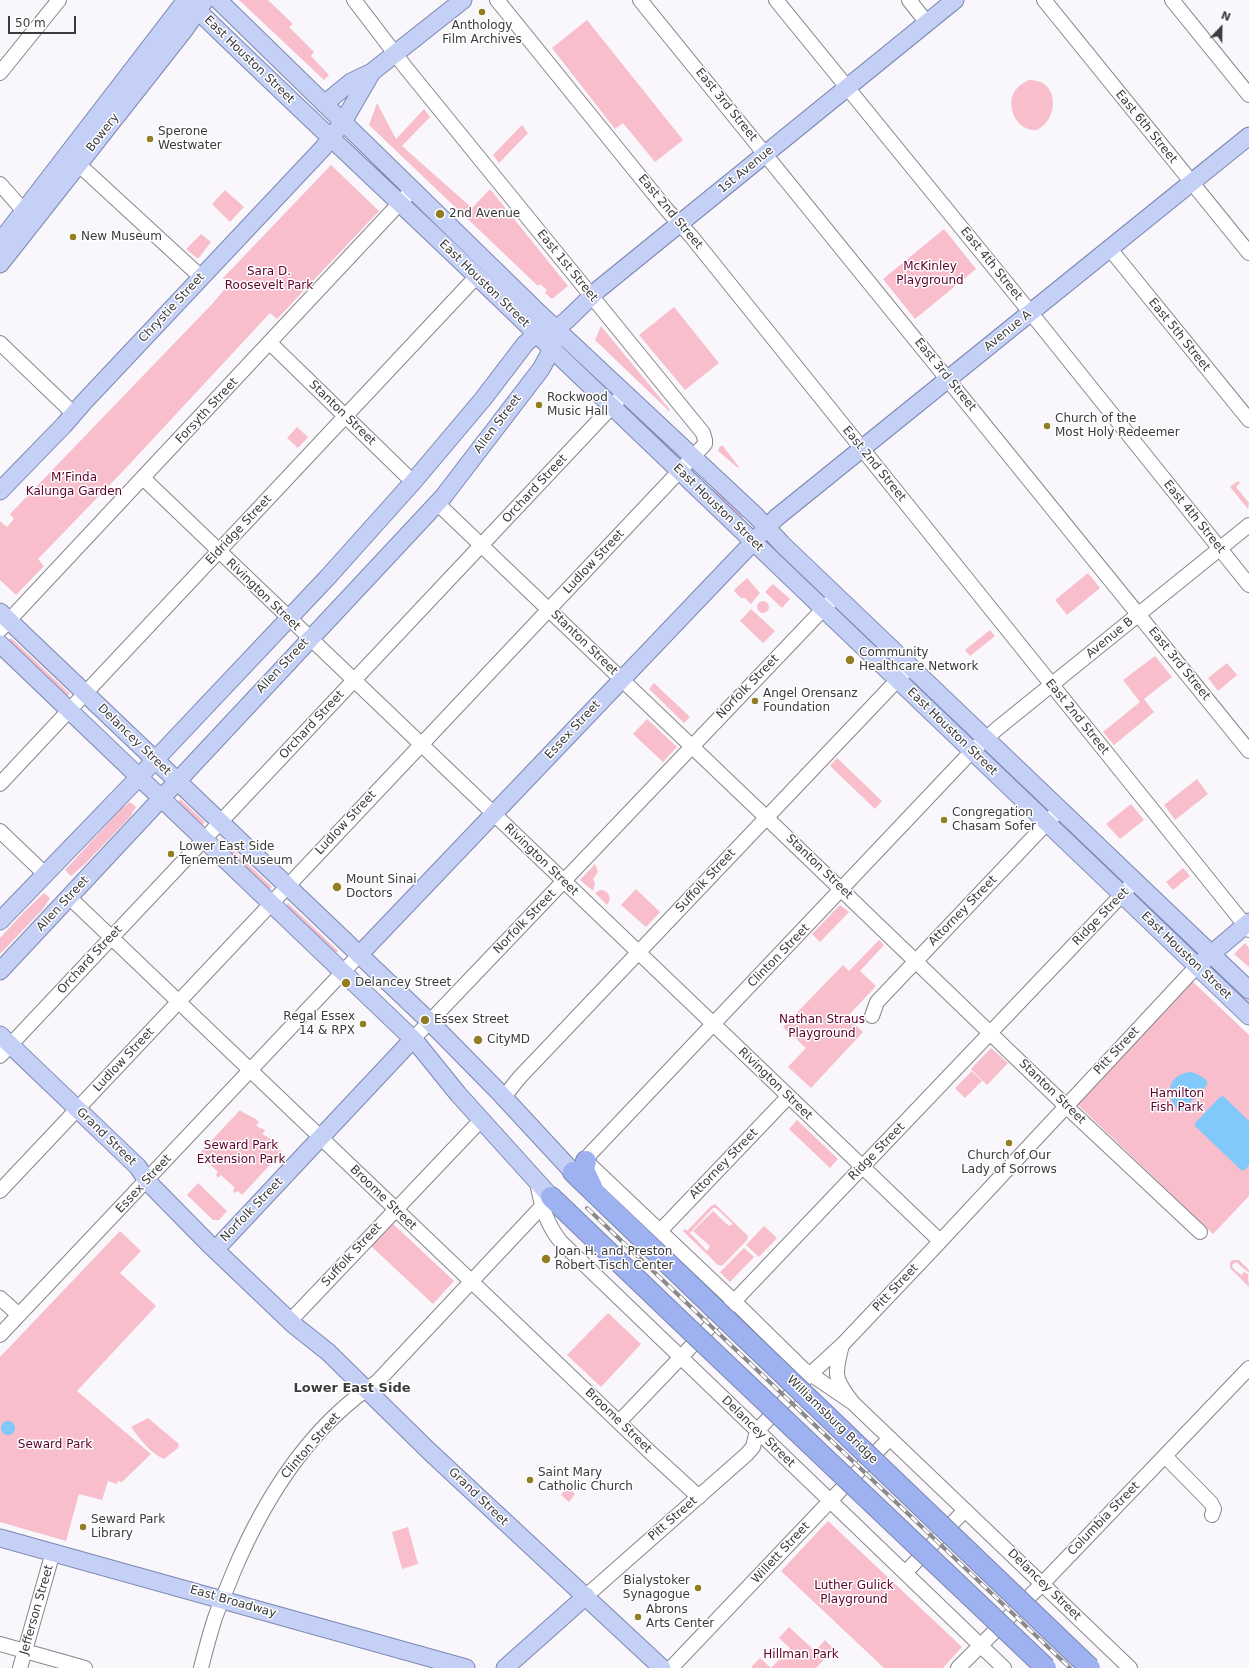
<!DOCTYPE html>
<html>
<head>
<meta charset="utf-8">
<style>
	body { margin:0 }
	#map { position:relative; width:1249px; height:1668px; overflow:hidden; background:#f9f7fb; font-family:"DejaVu Sans",sans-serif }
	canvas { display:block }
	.north { position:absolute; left:1201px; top:8px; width:40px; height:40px; -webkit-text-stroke:3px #fff; paint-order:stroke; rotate:22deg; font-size:11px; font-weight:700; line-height:16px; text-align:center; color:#3b3a3c }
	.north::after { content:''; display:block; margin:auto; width:14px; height:18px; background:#3b3a3c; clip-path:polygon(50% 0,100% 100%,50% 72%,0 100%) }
	.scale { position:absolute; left:8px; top:16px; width:68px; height:18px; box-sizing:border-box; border:2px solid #3b3a3c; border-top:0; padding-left:5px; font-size:12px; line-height:14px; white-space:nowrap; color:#3b3a3c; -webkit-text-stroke:3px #fff; paint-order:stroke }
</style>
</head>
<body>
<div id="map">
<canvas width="1249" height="1668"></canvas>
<div class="north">N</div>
<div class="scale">50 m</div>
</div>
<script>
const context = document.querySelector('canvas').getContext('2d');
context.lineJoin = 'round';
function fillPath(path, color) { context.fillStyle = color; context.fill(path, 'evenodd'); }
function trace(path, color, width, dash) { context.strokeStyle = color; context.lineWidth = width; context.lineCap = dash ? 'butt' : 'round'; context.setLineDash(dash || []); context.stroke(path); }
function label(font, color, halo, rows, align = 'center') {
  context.font = font + ' "DejaVu Sans",sans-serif'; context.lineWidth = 3; context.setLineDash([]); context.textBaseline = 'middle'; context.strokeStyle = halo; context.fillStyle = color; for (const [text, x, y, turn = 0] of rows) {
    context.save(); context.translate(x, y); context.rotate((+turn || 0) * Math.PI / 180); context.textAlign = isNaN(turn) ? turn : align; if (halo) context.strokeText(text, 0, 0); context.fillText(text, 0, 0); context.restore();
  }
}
const green = new Path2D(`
	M 239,0 L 268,0 L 293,24 L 289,27 L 314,52 L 311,56 L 329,75 L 324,80 Z
	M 587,20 L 683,140 L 655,162 L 623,123 L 615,129 L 552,48 Z
	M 1029,80 C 1059,79 1060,118 1037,130 C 1015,132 1003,102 1018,87 C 1021,84 1025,82 1029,80 Z
	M 377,103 L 396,139 L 424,109 L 430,117 L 402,146 L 472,208 L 490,189 L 568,286 L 552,299 L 545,293 L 547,290 L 540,284 L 538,286 L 369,125 Z
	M 522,125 L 528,133 L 499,163 L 493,155 Z
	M 331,165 L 379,211 L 277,319 L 270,313 L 125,469 L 38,559 L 44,566 L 16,595 L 0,580 L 0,521 L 7,527 L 14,519 L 10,514 L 213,303 L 229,284 L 223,278 Z
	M 225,190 L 244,207 L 230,222 L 212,204 Z
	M 944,229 L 976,269 L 915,319 L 883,279 Z
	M 201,234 L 211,242 L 198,259 L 186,249 Z
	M 674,307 L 719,363 L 685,390 L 639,335 Z
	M 601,326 L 670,410 L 669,411 L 595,340 Z
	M 634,408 L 676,449 L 670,454 L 629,414 Z
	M 297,427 L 308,437 L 298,448 L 287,438 Z
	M 720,446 L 723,446 L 739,467 L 738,468 L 718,451 Z
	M 702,480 L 710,488 L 726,497 L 745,515 L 742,518 L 721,498 L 708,491 L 699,482 Z
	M 1238,481 L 1240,483 L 1236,487 L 1249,503 L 1248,509 L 1230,487 Z
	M 1088,573 L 1100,588 L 1067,615 L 1055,600 Z
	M 747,578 L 760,593 L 751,604 L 745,598 L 741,598 L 735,592 L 734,590 Z
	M 773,584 L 790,599 L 782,608 L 765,592 Z
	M757 607a6 6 0 1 1 12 0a6 6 0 1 1-12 0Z
	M 751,609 L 775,631 L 763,643 L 740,621 Z
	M 990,630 L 995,636 L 970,656 L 965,650 Z
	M 11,638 L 70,694 L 67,696 L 8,640 Z
	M 1155,656 L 1172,677 L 1144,699 L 1154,712 L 1114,745 L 1103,732 L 1140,702 L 1123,680 Z
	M 1227,663 L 1237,675 L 1218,691 L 1208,678 Z
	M 654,683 L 690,717 L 684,723 L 649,689 Z
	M 647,719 L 677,747 L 663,762 L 633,734 Z
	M 996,754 L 1043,798 L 1036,804 L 990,760 Z
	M 837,758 L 882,801 L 875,809 L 830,766 Z
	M 1197,779 L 1208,794 L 1175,820 L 1164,805 Z
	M 180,799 L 205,822 L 202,825 L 178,802 Z
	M 130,802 L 136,807 L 130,817 L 85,864 L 71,876 L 65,870 L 121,809 Z
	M 1131,804 L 1144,820 L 1120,839 L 1106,824 Z
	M 1070,824 L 1118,870 L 1112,876 L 1064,831 Z
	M 221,838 L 272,887 L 269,890 L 219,841 Z
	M 595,864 L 598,872 L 593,879 L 595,884 L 593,891 L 580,880 Z
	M 1183,868 L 1190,876 L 1173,890 L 1166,882 Z
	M 636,889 L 660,912 L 646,927 L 621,905 Z
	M 600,890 C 608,890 613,898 607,905 L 595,893 Z
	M 44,893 L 50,898 L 43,909 L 0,954 L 0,938 L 24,912 Z
	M 288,903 L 338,951 L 336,953 L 286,906 Z
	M 840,905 L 849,912 L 820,942 L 812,934 Z
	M 879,940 L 884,945 L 860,971 L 876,986 L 847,1017 L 863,1032 L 811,1088 L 788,1067 L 806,1048 L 783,1027 L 843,965 L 849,971 Z
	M 1245,943 L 1249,948 L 1249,967 L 1234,954 Z
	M 1222,969 L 1249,994 L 1249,1008 L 1215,976 Z
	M 1191,980 L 1249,1035 L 1249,1196 L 1213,1234 L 1077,1104 Z
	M 991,1048 L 1008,1063 L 987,1085 L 971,1069 Z
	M 972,1071 L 982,1081 L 965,1098 L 955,1088 Z
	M 240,1110 C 247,1116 252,1115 259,1122 L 256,1125 L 261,1129 L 262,1128 L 265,1131 L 262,1134 L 271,1139 L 269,1141 L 273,1144 L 276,1141 L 279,1144 L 277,1145 L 280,1148 L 279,1149 L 282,1152 L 242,1195 L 238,1191 L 235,1193 L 233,1191 L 235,1188 L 221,1175 L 218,1178 L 216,1175 L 218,1172 L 199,1154 Z
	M 797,1120 L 838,1159 L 830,1168 L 789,1129 Z
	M 198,1183 L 227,1211 L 219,1220 L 213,1220 L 187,1195 Z
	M 715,1204 L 748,1236 L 747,1240 L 722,1266 L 718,1265 L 683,1231 L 685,1229 L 687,1231 L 711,1206 ZM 713,1208 L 716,1208 L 733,1224 L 729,1226 L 713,1211 L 693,1231 L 710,1246 L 707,1251 L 690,1233 Z
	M 392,1223 L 454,1281 L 433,1304 L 371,1246 Z
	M 764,1226 L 777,1238 L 759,1257 L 746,1245 Z
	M 120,1231 L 141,1251 L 120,1273 L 156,1306 L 77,1391 L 151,1454 L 122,1482 L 118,1481 L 117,1484 L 108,1481 L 102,1500 L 79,1494 L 66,1541 L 0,1522 L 0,1357 Z
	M 744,1248 L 754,1257 L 730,1282 L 720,1272 Z
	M 1233,1260 L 1239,1260 L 1249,1270 L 1249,1273 L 1236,1262 L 1232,1265 L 1233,1268 L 1241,1275 L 1244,1272 L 1248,1274 L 1249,1287 L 1230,1268 L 1230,1262 Z
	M 608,1313 L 641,1344 L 601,1387 L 567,1355 Z
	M 148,1418 L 179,1444 L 178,1448 L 164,1459 C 150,1453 141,1440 131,1427 Z
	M 567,1487 L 575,1494 L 569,1502 L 561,1495 Z
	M 828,1521 L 962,1647 L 943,1668 L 884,1668 L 781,1571 Z
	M 408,1527 L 418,1564 L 402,1569 L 392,1532 Z
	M 789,1627 L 815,1651 L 825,1640 L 834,1649 L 816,1668 L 753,1668 L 751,1667 L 760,1658 L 771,1668 L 790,1648 L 779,1638 Z`);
const water = new Path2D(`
	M 1191,1072 C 1198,1074 1202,1076 1207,1081 L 1207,1085 L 1182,1111 L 1179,1111 C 1164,1096 1167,1074 1191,1072 Z
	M 1223,1096 L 1249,1121 L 1249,1165 L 1245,1170 L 1241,1170 L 1195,1126 L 1195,1123 L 1220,1097 Z
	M1 1428a7 7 0 1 1 14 0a7 7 0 1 1-14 0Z`);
const minor = new Path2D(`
	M 497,0 L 667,210 L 691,236 L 1249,930
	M 640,0 L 1249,751
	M 776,0 L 1039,323 L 1249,585
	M 909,0 L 927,23
	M 1044,0 L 1249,253
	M 1172,0 L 1249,95
	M 0,73 L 59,0
	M 69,158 L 88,173 L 201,277
	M 0,184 L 30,218
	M 1110,249 L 1249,420
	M 0,343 L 74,414
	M 270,343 L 413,482
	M 143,478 L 940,1241
	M 437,503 L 772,823 L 1070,1110 L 1200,1232
	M 0,630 L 412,190
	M 0,784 L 477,276
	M 0,831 L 45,874
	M 69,897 L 651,1453 L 699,1497
	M 872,1016 L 877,1002 L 1060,809
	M 413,1039 L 830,602
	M 0,1056 L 619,399
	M 504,1097 L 519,1078 L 904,673
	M 537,1182 C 541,1204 546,1224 561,1242 L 1004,1668
	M 0,1191 L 705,444 L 705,440 L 703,433 L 406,68 L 354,0
	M 660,1231 L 788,1097
	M 0,1298 L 19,1315
	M 290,1321 L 481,1120
	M 0,1335 L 359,955
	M 842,1345 C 834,1375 834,1379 853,1403 L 1130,1668
	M 853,1403 L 803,1369 L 741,1308 L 586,1161 L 590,1154 L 972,751 L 998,728 L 1249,525
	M 619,1422 L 1135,881
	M 1165,1456 L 1211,1503 L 1214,1509 L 1212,1515
	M 905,1573 L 965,1510
	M 586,1596 L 747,1454 L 753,1447 L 757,1431 L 805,1379 L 842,1345 L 934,1248 L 1197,966
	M 0,1644 L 85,1668
	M 20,1668 L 53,1552
	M 201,1668 C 205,1652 209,1637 214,1621 C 219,1605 227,1589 233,1573 C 264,1499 309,1427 377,1382 L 547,1201
	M 671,1668 L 890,1438
	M 958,1668 L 1042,1584 L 1249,1368`);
const major = new Path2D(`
	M 187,0 C 307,118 432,231 552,349 L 1249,1016
	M 218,0 L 539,313 L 756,516 L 782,544 L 1249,990
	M 324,104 L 351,82 L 372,72
	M 0,242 L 186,0
	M 0,264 L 185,29 L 205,0
	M 0,491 L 64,425 L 84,402 L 323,148 L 343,122 L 372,72 L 463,0
	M 0,612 L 430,1022 L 497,1090 L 573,1172
	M 0,644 L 416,1042 L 458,1094 L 551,1197
	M 0,921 L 139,777 L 327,578 L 413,482 L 483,399 L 525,344 L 536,334 L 546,331
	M 359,955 L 776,518 L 1249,136
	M 1203,961 L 1249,922
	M 0,971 L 443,497 L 541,369 L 552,349 L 556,329 L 567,320 L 599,289 L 955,0
	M 0,1035 L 138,1167 L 147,1181 L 208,1243 L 294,1325 L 328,1352 L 430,1452 L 662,1668
	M 215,1250 L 413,1039
	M 0,1538 L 466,1668
	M 505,1668 L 586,1596`);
const highway = new Path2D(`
	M 586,1161 L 584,1170 L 593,1189
	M 573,1172 L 712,1306
	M 551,1197 L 690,1330`);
const rail = new Path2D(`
	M 587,1208 L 1070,1668`);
const highwayBridge = new Path2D(`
	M 712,1306 L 1090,1668
	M 690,1330 L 1046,1668`);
const markers = [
	[482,12,4,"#927d24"],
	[150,139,4,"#927d24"],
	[440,214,5,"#927d24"],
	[73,237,4,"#927d24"],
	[539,405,4,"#927d24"],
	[1047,426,4,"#927d24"],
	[850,660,5,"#927d24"],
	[755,701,4,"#927d24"],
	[944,820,4,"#927d24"],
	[171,854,4,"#927d24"],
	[337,887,5,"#927d24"],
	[346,983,5,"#927d24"],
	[425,1020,5,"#927d24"],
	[363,1024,4,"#927d24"],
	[478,1040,5,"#927d24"],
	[1009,1143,4,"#927d24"],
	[546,1259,5,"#927d24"],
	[530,1480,4,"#927d24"],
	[83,1527,4,"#927d24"],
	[698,1588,4,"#927d24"],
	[638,1617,4,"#927d24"]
];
const poiNames = [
	["Anthology",482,26,"center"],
	["Film Archives",482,40,"center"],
	["Sperone",158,132],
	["Westwater",158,146],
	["2nd Avenue",449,214],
	["New Museum",81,237],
	["Rockwood",547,398],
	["Music Hall",547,412],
	["Church of the",1055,419],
	["Most Holy Redeemer",1055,433],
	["Community",859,653],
	["Healthcare Network",859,667],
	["Angel Orensanz",763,694],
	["Foundation",763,708],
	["Congregation",952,813],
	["Chasam Sofer",952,827],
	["Lower East Side",179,847],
	["Tenement Museum",179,861],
	["Mount Sinai",346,880],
	["Doctors",346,894],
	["Delancey Street",355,983],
	["Regal Essex",355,1017,"right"],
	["14 & RPX",355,1031,"right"],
	["Essex Street",434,1020],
	["CityMD",487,1040],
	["Church of Our",1009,1156,"center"],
	["Lady of Sorrows",1009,1170,"center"],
	["Joan H. and Preston",555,1252],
	["Robert Tisch Center",555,1266],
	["Saint Mary",538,1473],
	["Catholic Church",538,1487],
	["Seward Park",91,1520],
	["Library",91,1534],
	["Bialystoker",690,1581,"right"],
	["Synagogue",690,1595,"right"],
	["Abrons",646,1610],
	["Arts Center",646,1624]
];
const streetNames = [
	["East Houston Street",249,60,44],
	["East 3rd Street",726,105,51],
	["East 6th Street",1146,127,51],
	["Bowery",103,133,-52],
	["1st Avenue",746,170,-39],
	["East 2nd Street",670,212,50],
	["East 4th Street",991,264,51],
	["East 1st Street",567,266,51],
	["East Houston Street",484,284,44],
	["Chrystie Street",172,308,-47],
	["Avenue A",1008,331,-39],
	["East 5th Street",1179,335,51],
	["East 3rd Street",945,375,51],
	["Forsyth Street",207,411,-47],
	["Stanton Street",342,413,44],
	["Allen Street",498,424,-53],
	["East 2nd Street",874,464,51],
	["Orchard Street",535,489,-47],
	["East Houston Street",718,508,44],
	["East 4th Street",1194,517,51],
	["Eldridge Street",239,530,-47],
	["Ludlow Street",594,562,-47],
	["Rivington Street",263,595,44],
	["Avenue B",1110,638,-39],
	["Stanton Street",584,643,44],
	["East 3rd Street",1179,664,51],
	["Allen Street",283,666,-47],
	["Norfolk Street",748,687,-46],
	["East 2nd Street",1077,717,51],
	["Orchard Street",312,725,-47],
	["Essex Street",573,730,-47],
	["East Houston Street",952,732,44],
	["Delancey Street",134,740,44],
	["Ludlow Street",346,823,-47],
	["Rivington Street",541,860,44],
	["Stanton Street",819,867,44],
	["Suffolk Street",706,881,-47],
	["Allen Street",63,904,-47],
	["Attorney Street",963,911,-46],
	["Ridge Street",1101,917,-46],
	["Norfolk Street",525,922,-46],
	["Clinton Street",779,956,-46],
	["East Houston Street",1186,956,44],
	["Orchard Street",90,960,-47],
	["Pitt Street",1117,1051,-47],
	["Ludlow Street",124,1060,-47],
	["Rivington Street",775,1084,44],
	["Stanton Street",1052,1092,44],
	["Grand Street",106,1137,44],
	["Ridge Street",877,1152,-46],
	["Attorney Street",724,1164,-46],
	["Essex Street",144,1184,-47],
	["Broome Street",383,1198,44],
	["Norfolk Street",252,1210,-46],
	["Suffolk Street",352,1255,-47],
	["Pitt Street",896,1288,-47],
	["Williamsburg Bridge",832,1420,44],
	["Broome Street",618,1421,44],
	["Delancey Street",758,1432,44],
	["Clinton Street",311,1446,-49],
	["Grand Street",478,1497,44],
	["Pitt Street",673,1519,-41],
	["Columbia Street",1104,1519,-46],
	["Willett Street",781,1553,-47],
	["Delancey Street",1044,1585,44],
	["East Broadway",233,1602,16],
	["Jefferson Street",37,1610,-74]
];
const parkNames = [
	["McKinley",930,267],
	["Playground",930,281],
	["Sara D.",269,272],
	["Roosevelt Park",269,286],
	["M’Finda",74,478],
	["Kalunga Garden",74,492],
	["Nathan Straus",822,1020],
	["Playground",822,1034],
	["Hamilton",1177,1094],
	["Fish Park",1177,1108],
	["Seward Park",241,1146],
	["Extension Park",241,1160],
	["Seward Park",55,1445],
	["Luther Gulick",854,1586],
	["Playground",854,1600],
	["Hillman Park",801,1655]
];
const neighbourhoodNames = [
	["Lower East Side",352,1389]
];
fillPath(green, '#f8becb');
fillPath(water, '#82c9fb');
trace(minor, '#87868a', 16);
trace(major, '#7b87b2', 19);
trace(highway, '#7b87b2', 22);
trace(minor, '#fff', 14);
trace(major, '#c5d0f7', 17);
trace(highway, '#9eb1f1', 20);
trace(rail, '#8a898c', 4);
trace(rail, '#fff', 2.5, [8]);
trace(highwayBridge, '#7b87b2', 22, []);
trace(highwayBridge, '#9eb1f1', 20);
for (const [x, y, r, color] of markers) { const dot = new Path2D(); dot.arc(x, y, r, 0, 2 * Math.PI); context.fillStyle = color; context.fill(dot); trace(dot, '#fff', 1.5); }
label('12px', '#3b3a3c', '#fff', poiNames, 'left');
label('12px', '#3b3a3c', '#fff', streetNames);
label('12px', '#5e012a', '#fff', parkNames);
label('bold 13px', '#3b3a3c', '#fff', neighbourhoodNames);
</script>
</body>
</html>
